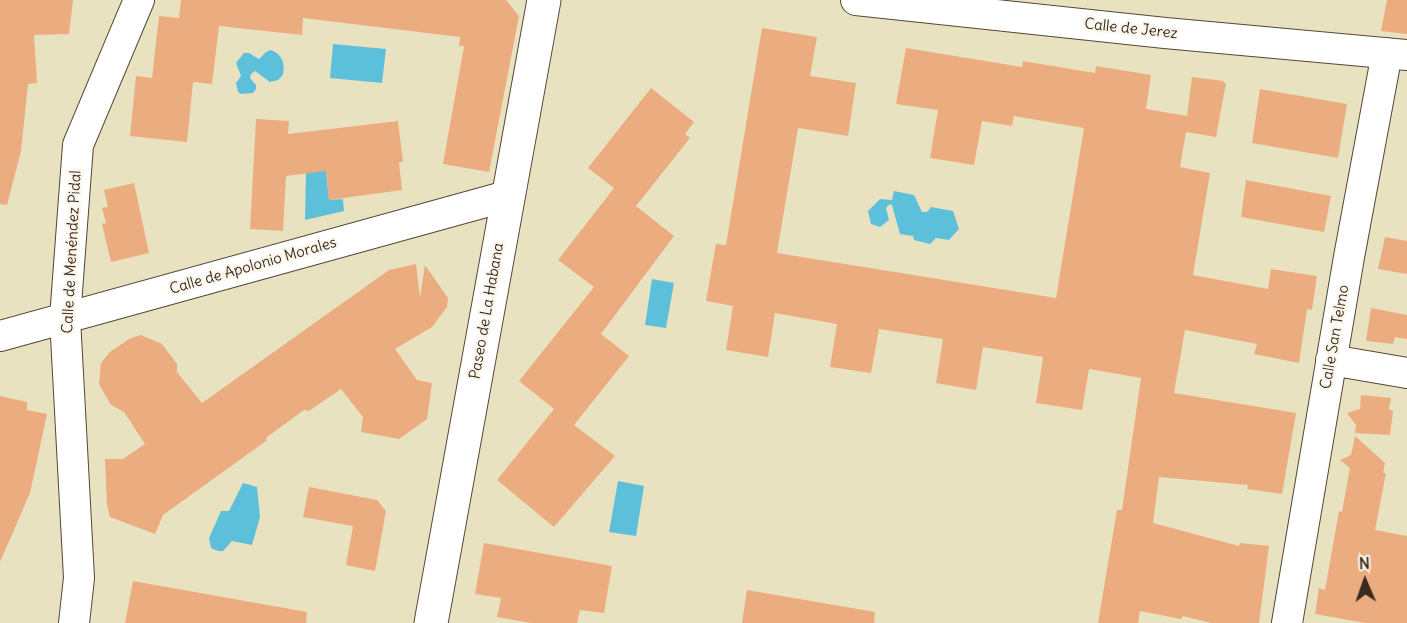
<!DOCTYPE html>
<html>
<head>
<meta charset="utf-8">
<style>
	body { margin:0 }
	#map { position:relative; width:1407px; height:623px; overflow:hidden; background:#e9e2c0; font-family:Delius,sans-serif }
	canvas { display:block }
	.north { position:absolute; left:1335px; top:551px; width:60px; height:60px; -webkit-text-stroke:4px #fbf7ec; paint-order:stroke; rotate:358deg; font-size:16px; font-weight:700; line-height:24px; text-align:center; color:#3b2a1e }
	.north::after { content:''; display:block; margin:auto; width:21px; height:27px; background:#3b2a1e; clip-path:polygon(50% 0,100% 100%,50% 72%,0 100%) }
</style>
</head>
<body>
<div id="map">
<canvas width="1407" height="623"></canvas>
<div class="north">N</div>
</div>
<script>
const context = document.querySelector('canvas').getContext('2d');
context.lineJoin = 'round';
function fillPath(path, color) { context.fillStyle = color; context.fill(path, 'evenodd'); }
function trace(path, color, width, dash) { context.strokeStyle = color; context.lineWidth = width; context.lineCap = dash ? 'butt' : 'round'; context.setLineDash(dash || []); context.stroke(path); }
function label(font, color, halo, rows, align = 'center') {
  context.font = font + ' Delius,sans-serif'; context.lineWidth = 5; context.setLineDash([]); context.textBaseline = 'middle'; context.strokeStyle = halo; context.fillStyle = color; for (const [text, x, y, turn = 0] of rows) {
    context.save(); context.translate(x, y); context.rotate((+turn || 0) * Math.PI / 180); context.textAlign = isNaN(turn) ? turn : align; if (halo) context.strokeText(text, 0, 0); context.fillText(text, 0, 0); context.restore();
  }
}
const water = new Path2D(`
	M 333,44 L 386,49 L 382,83 L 330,78 Z
	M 271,50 C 283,55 285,63 283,75 L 278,80 L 270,82 L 255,71 L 251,74 L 250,78 L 256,85 L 256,89 L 253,93 L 241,94 L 238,92 L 236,83 L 241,76 L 236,63 L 244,53 L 249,53 L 259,59 L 266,52 Z
	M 306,170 L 326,171 L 329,200 L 343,199 L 344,211 L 305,220 Z
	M 894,191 L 914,195 L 922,212 L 927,212 L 931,207 L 953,211 L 959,229 L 949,240 L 936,238 L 930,244 L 914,240 L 913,236 L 900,234 L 892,205 L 890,204 L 886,208 L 889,220 L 880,227 L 871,224 L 868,211 L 880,199 L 892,200 Z
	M 652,279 L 674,283 L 666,328 L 645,325 Z
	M 618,481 L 644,486 L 636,536 L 609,532 Z
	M 243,483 L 257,487 L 260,517 L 252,545 L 232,541 L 223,551 L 218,551 L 211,548 L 209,538 L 221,511 L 229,511 Z`);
const building = new Path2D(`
	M 0,0 L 73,0 L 69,34 L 34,35 L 37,83 L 28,84 L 21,151 L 7,205 L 0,204 Z
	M 181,0 L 506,0 L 519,16 L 489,172 L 443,164 L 464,46 L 459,46 L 460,37 L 303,18 L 302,35 L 219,26 L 212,84 L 193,82 L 187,142 L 130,136 L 136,76 L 152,78 L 159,16 L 179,18 Z
	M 1387,0 L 1407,0 L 1407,34 L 1381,31 Z
	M 762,28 L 817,37 L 810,76 L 856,83 L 848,136 L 798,128 L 777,253 L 1056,298 L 1084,128 L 1014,116 L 1012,126 L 982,121 L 974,165 L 930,158 L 938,110 L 896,104 L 906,48 L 1022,67 L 1023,61 L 1095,73 L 1096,66 L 1151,75 L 1146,109 L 1187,116 L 1192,77 L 1224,81 L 1223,83 L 1226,83 L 1216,137 L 1186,132 L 1180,167 L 1210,173 L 1193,275 L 1268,289 L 1271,269 L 1317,276 L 1312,310 L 1307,309 L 1299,363 L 1254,354 L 1257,344 L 1185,330 L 1174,393 L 1296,413 L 1282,494 L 1247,489 L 1248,485 L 1159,477 L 1153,523 L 1239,546 L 1240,543 L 1269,546 L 1259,623 L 1211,623 L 1183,616 L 1181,619 L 1140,611 L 1138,623 L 1098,623 L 1117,510 L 1122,510 L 1141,378 L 1089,369 L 1082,410 L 1036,403 L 1043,357 L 983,347 L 976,390 L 936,383 L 943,339 L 879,329 L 871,373 L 830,367 L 837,324 L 775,313 L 768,357 L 726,350 L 733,306 L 706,301 L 716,244 L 726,245 Z
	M 651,88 L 694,122 L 685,134 L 690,138 L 636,206 L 674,236 L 601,334 L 629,356 L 574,425 L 615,456 L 554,527 L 497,480 L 554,409 L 519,381 L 594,287 L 558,260 L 614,188 L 588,168 Z
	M 1260,89 L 1347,104 L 1338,158 L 1252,143 Z
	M 256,119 L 289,121 L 288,134 L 398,121 L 403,162 L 399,162 L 402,190 L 329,200 L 326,171 L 286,176 L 283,231 L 250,229 Z
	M 1246,180 L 1331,196 L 1324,232 L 1241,217 Z
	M 134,183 L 149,253 L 111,262 L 102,224 L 106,223 L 102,208 L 108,207 L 104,190 Z
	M 1385,237 L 1407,241 L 1407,274 L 1378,269 Z
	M 416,264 L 420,297 L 425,265 L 448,298 L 447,307 L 432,327 L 395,349 L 417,380 L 432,383 L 427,419 L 399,439 L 361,432 L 363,417 L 341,389 L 309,411 L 304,410 L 285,424 L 267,437 L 266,441 L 163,515 L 155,534 L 110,517 L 107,505 L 105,459 L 123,459 L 145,444 L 124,412 L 111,405 L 99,384 L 101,363 L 110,352 L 129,339 L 141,335 L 162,344 L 177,364 L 177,372 L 202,403 L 389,270 Z
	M 1371,308 L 1407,315 L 1407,339 L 1395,337 L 1393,344 L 1366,341 Z
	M 1361,395 L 1391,398 L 1389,409 L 1393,411 L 1390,435 L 1355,433 L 1356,425 L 1347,413 L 1360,409 Z
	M 0,396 L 27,402 L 27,410 L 47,414 L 30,493 L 0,562 Z
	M 1355,436 L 1385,463 L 1383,473 L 1386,473 L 1375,530 L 1407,536 L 1407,623 L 1365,623 L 1315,614 L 1319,588 L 1325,590 L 1339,511 L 1342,512 L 1350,468 L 1340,460 L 1351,455 Z
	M 309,487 L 377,500 L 386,511 L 375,571 L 346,565 L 353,526 L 303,517 Z
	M 484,543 L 612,566 L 604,613 L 580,610 L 577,623 L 531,623 L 497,617 L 501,598 L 475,594 Z
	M 133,581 L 307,612 L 306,623 L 125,623 Z
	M 747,590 L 875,612 L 874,623 L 742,623 Z`);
const street = new Path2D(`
	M 856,0 L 1165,33 L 1407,55
	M 0,336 L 507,196
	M 1331,360 L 1407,373
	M 74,623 L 79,578 L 65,318 L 78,145 L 139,0
	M 1287,623 L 1349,257 L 1387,53`);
const secondary = new Path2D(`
	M 431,623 L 544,0`);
const streetNames = [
	["Calle de Jerez",1131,29,6],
	["Calle de Menéndez Pidal",72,252,-87],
	["Calle de Apolonio Morales",253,266,-16],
	["Paseo de La Habana",487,311,-80],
	["Calle San Telmo",1335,337,-80]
];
fillPath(water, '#5dc0db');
fillPath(building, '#ebad7f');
trace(street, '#554636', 32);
trace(secondary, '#554636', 35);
trace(street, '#fff', 30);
trace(secondary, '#fff', 33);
label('15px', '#3b2a1e', '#fbf7ec', streetNames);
</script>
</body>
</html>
